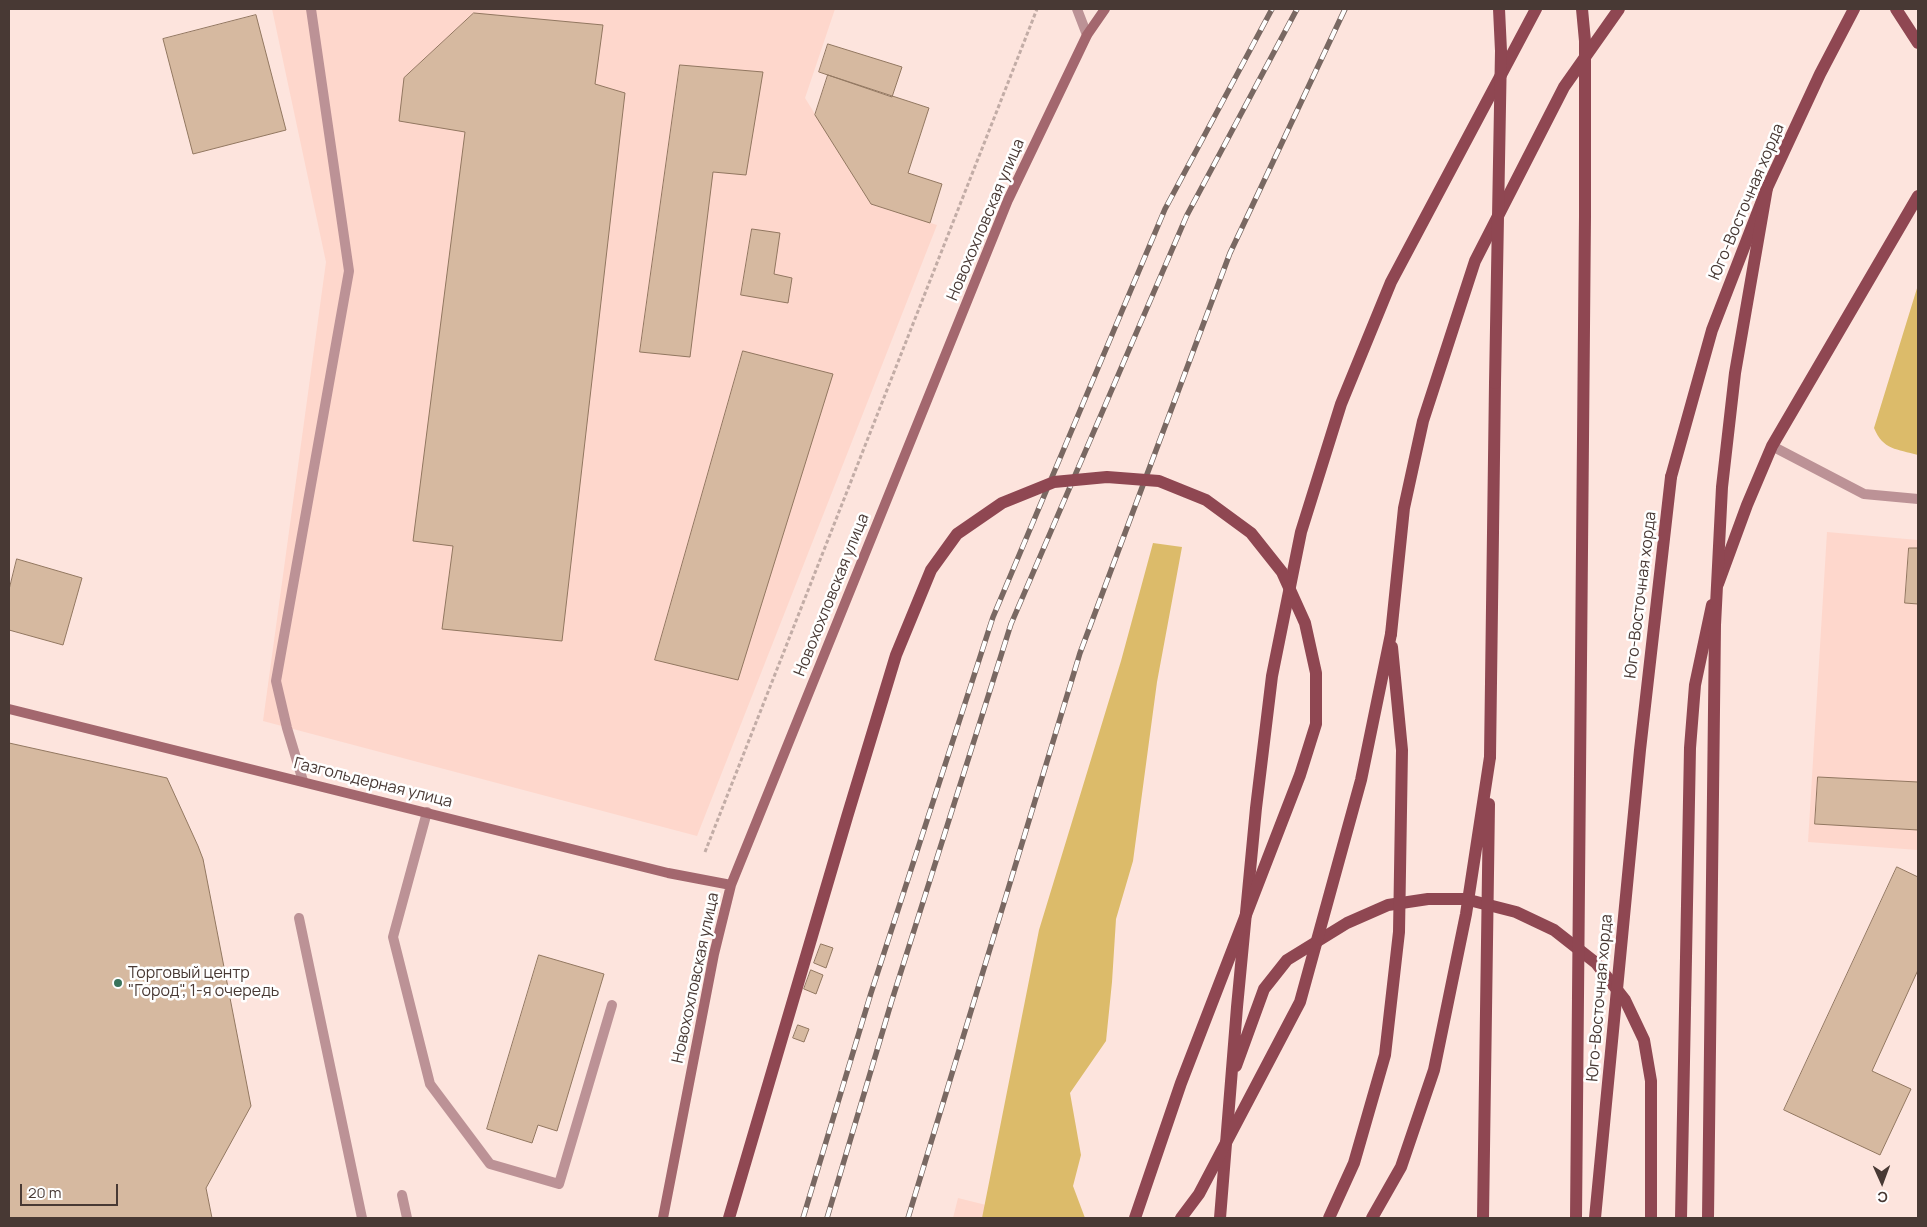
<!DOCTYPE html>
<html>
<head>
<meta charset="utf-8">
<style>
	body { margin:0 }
	#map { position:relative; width:1927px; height:1227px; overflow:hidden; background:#fde4dd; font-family:Manrope,sans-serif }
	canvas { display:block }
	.frame { position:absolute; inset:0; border:10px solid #483934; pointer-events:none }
	.north { position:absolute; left:1857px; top:1157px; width:50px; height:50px; -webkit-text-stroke:4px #fff; paint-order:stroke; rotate:178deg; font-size:14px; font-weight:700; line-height:20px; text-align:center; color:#483934 }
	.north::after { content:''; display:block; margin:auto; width:18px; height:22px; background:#483934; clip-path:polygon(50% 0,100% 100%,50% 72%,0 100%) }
	.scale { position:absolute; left:20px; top:1184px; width:98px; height:22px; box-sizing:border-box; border:2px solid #483934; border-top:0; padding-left:6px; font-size:15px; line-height:18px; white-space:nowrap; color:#483934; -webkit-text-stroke:4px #fff; paint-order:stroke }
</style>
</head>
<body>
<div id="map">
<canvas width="1927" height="1227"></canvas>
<div class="frame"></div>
<div class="north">С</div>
<div class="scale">20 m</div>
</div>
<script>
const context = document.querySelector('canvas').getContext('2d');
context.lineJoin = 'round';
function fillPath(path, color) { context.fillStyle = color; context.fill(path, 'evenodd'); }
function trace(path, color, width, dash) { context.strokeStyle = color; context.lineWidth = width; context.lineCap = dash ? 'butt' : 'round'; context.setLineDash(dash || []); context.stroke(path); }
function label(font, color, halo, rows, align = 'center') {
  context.font = font + ' Manrope,sans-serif'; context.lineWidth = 5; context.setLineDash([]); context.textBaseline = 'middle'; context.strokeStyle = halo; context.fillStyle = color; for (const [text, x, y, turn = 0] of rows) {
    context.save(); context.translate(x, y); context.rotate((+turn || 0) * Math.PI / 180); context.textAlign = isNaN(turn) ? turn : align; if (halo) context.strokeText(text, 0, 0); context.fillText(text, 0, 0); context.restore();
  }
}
const built = new Path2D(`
	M 272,9 L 835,9 L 805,98 L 871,204 L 937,225 L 697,836 L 263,721 L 326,262 Z
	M 1827,532 L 1918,540 L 1918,850 L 1808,842 Z
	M 958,1198 L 986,1205 L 982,1218 L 953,1218 Z`);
const green = new Path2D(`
	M 1918,285 L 1918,455 C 1897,449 1883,450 1874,428 Z
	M 1153,543 L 1182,547 L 1157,682 L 1133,861 L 1116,919 L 1112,982 L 1106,1041 L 1070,1093 L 1081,1155 L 1073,1186 L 1085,1218 L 982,1218 L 1039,930 L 1121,661 Z`);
const building = new Path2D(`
	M 474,13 L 603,25 L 595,84 L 625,93 L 562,641 L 442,629 L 453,546 L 413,541 L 465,132 L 399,121 L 404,78 Z
	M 256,15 L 286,130 L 193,154 L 163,39 Z
	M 828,44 L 902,67 L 892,97 L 819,72 Z
	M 680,65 L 763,72 L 746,175 L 713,172 L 690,357 L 640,352 Z
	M 828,75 L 929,108 L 908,173 L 942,184 L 930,223 L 871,204 L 815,115 Z
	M 752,229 L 780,233 L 774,274 L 792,278 L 788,303 L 741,295 Z
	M 743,351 L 833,374 L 738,680 L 655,660 Z
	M 1909,548 L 1918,548 L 1918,604 L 1905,603 Z
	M 17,559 L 82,578 L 63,645 L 9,630 L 9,590 Z
	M 9,743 L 167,778 L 198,846 L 203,859 L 251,1106 L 206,1188 L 212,1218 L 9,1218 Z
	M 1818,777 L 1918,782 L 1918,830 L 1815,824 Z
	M 1897,867 L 1918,877 L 1918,970 L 1872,1071 L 1911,1089 L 1880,1155 L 1784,1110 Z
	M 821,944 L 833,948 L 826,968 L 814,963 Z
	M 539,955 L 604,974 L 557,1131 L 538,1125 L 532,1143 L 487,1129 Z
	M 811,970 L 823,975 L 816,994 L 804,989 Z
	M 798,1025 L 809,1029 L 804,1042 L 793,1038 Z`);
const path = new Path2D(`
	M 705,852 L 1037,9`);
const lane = new Path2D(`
	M 1077,9 L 1087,35
	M 1772,446 L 1864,494 L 1918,499
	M 303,781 L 287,728 L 276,681 L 349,271 L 311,9
	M 427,812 L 393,937 L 430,1084 L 490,1164 L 559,1184 L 612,1005
	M 299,918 L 362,1218
	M 402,1195 L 407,1218`);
const secondary = new Path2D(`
	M 9,709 L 668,873 L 731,885
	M 663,1218 L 714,954 L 731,885 L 1008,200 L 1087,35 L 1105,9`);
const primary = new Path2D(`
	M 1896,9 L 1918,43
	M 1671,477 L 1712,330 L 1767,188 L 1820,74 L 1854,9
	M 1718,584 L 1747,505 L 1772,446 L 1918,196
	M 1391,634 L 1404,508 L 1423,421 L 1475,261 L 1564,87 L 1619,9
	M 1490,757 L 1495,383
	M 1236,1066 L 1264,989 L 1287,960 L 1347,923 L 1388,905 L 1428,899 L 1465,899 L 1516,912 L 1554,930 L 1596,963 L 1625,1000 L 1644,1040 L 1651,1081 L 1651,1218
	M 1220,1218 L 1237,1007 L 1256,808 L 1272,676 L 1301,532 L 1341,404 L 1391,282 L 1536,9
	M 1681,1218 L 1690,748 L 1695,685 L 1712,605`);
const rail = new Path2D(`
	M 803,1218 L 871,993 L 993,617 L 1165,209 L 1272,9
	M 827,1218 L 892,1000 L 1011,624 L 1187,215 L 1297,9
	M 908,1218 L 1080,653 L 1230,253 L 1345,9`);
const primaryBridge = new Path2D(`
	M 1495,383 L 1501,51 L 1499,9
	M 729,1218 L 847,817 L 896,655 L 931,570 L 957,534 L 1002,503 L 1054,482 L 1107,477 L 1159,481 L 1206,500 L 1251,533 L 1282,572 L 1305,623 L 1316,673 L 1316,724 L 1300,775 L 1181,1083 L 1135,1218
	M 1181,1218 L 1199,1194 L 1300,1002 L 1361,780 L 1391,634
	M 1329,1218 L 1354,1163 L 1385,1055 L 1399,932 L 1402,750 L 1392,647
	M 1372,1218 L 1401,1167 L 1434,1070 L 1466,914 L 1490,757
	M 1483,1218 L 1489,804
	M 1576,1218 L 1585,216 L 1585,41 L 1582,9
	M 1595,1218 L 1640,750 L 1671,477
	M 1708,1218 L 1715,625 L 1722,487 L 1735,373 L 1767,188`);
const markers = [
	[118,983,5,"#39735b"]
];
const streetNames = [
	["Юго-Восточная хорда",1747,202,-67],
	["Новохохловская улица",986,220,-67],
	["Новохохловская улица",832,595,-68],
	["Юго-Восточная хорда",1641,595,-83],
	["Газгольдерная улица",373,783,14],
	["Новохохловская улица",696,978,-78],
	["Юго-Восточная хорда",1600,998,-85]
];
const poiNames = [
	["Торговый центр",128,974],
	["\"Город\", 1-я очередь",128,992]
];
fillPath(built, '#fed7cc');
fillPath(green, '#dcbb6a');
fillPath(building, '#d6b9a0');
trace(building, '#927760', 1);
trace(path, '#c2aca6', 3, [4, 2.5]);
trace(lane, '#bc9296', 10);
trace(secondary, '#a3676e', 10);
trace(primary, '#8f4752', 12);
trace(rail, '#796862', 5.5);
trace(rail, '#fff', 4, [11]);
trace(primaryBridge, '#8f4752', 12);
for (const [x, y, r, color] of markers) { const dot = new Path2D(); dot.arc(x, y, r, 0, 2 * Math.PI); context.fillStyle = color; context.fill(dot); trace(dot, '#fff', 2); }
label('16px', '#483934', '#fff', streetNames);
label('16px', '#483934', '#fff', poiNames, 'left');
</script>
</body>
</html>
